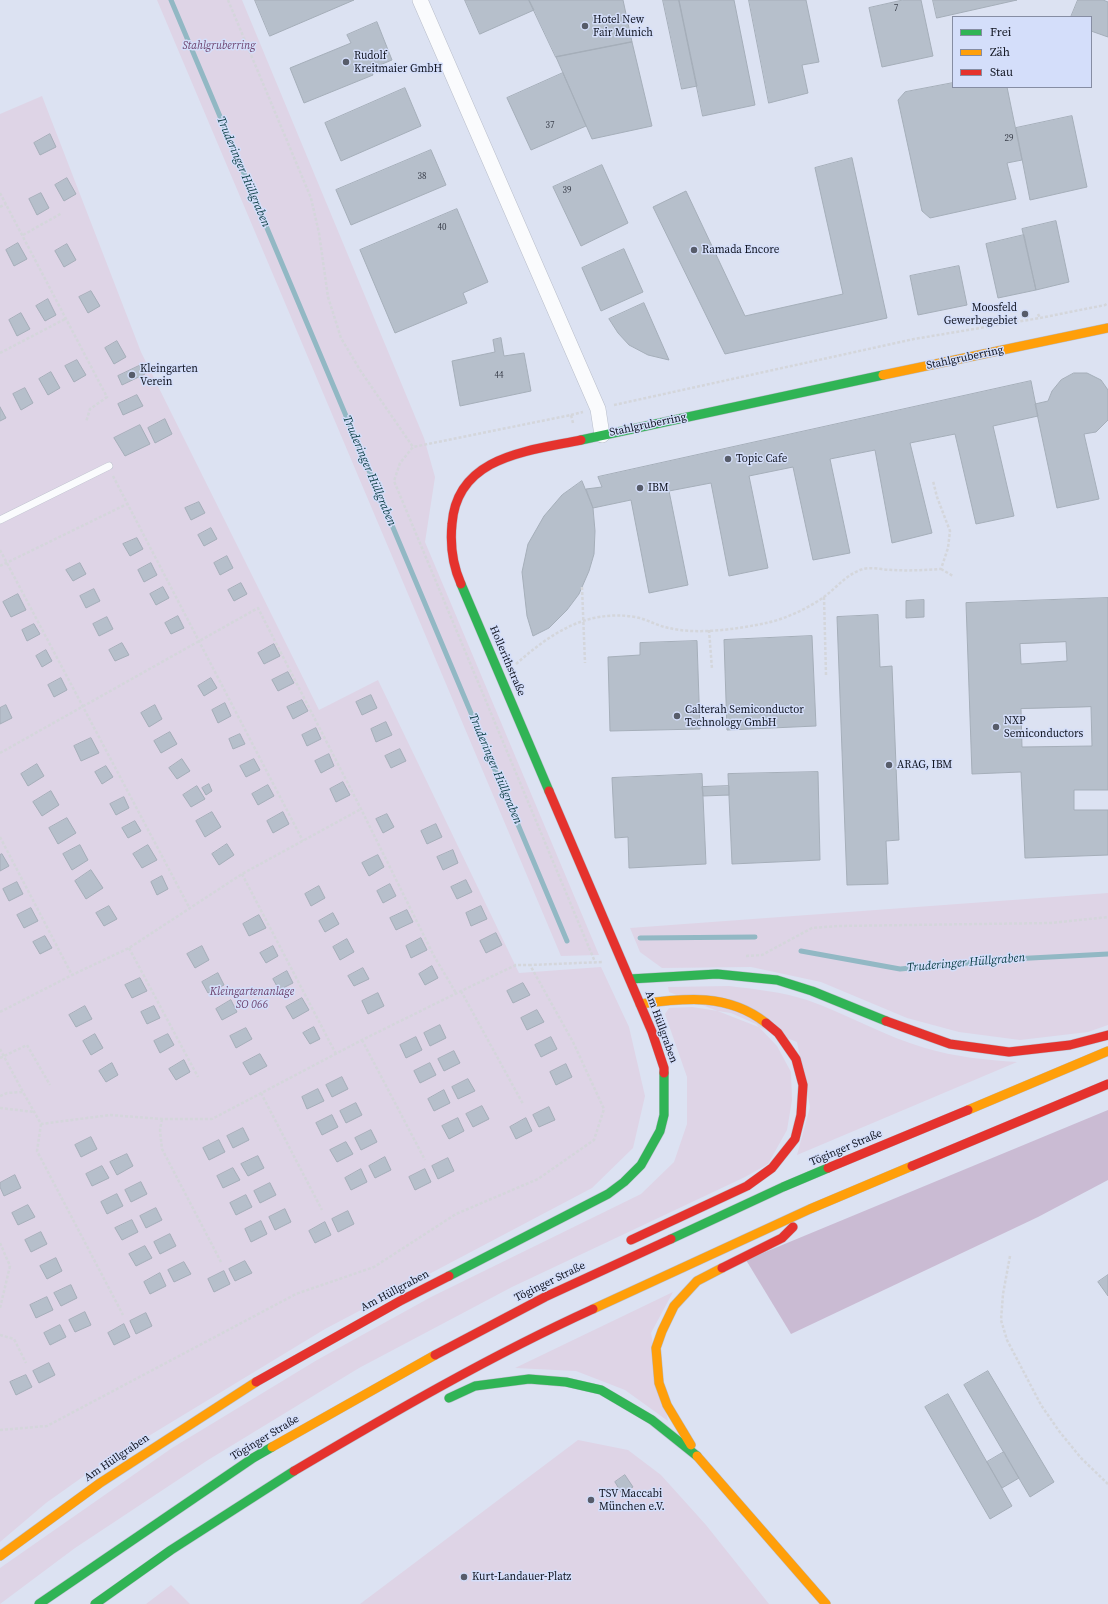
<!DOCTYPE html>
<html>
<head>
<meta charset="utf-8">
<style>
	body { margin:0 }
	#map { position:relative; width:1108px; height:1604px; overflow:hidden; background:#dce2f2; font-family:"Source Serif 4",serif }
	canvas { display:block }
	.legend { position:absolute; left:952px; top:16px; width:140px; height:72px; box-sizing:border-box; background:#d4defa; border:1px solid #868da3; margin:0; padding:5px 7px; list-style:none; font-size:12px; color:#101420 }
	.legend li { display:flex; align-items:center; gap:8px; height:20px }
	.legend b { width:20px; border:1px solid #868da3 }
</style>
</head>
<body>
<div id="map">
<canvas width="1108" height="1604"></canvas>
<ul class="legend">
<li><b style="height:5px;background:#30b455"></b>Frei</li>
<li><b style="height:5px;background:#ff9f0a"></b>Zäh</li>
<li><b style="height:5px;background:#e5322d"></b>Stau</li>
</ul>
</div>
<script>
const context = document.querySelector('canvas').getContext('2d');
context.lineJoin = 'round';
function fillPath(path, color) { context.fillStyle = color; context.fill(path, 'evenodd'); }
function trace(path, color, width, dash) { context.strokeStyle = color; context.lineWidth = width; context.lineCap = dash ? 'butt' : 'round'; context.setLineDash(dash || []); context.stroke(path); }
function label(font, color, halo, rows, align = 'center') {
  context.font = font + ' "Source Serif 4",serif'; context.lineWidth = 3; context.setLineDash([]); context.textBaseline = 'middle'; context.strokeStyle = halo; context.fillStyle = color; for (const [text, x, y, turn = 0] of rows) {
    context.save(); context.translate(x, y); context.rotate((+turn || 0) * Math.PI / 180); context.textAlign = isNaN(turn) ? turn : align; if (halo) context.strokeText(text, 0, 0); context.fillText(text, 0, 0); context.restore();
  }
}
const green = new Path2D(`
	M 157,0 L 242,0 L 424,438 L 435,477 L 425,542 L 599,955 L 561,956 Z
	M 42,96 L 141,352 L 319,710 L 378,680 L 519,973 L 601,967 L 629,1027 L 645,1096 L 633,1148 L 592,1188 L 325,1329 L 91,1471 L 46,1503 L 0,1542 L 0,114 Z
	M 1108,893 L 1108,1025 L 1088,1032 L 1020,1040 L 959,1032 L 907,1018 L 821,982 L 751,967 L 662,968 L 640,952 L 630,928 Z
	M 729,986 C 755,989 782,992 807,1000 C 847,1014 884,1036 925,1048 C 955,1057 986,1060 1017,1062 L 797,1155 L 810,1107 L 797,1042 L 669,992 L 668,987 Z
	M 692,1007 L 731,1013 L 756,1024 L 777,1046 L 791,1072 L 792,1100 L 787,1130 L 768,1164 L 745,1177 L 512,1287 L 359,1368 L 208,1460 L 75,1548 L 0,1604 L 0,1568 L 172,1448 L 317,1360 L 431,1297 L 641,1194 L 674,1162 L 687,1124 L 687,1077 L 665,1014 L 669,1008 Z
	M 673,1292 L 651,1333 L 668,1421 L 625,1390 L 576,1371 L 515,1368 Z
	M 578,1440 L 628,1450 L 661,1475 L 706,1525 L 769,1604 L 360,1604 Z
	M 171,1585 L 190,1604 L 146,1604 Z`);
const forest = new Path2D(`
	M 1108,1110 L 1108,1180 L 1038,1217 L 791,1334 L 746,1260 Z`);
const stream = new Path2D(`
	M 171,0 L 567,941
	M 640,938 L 755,937
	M 801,951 L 900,969 L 1012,959 L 1108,954`);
const building = new Path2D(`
	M 255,0 L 354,0 L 270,36 Z
	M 465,0 L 529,0 L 534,10 L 480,34 Z
	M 529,0 L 623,0 L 632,42 L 556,57 Z
	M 663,0 L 679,0 L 697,86 L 682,89 Z
	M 679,0 L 734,0 L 755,105 L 703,116 Z
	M 749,0 L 806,0 L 819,62 L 802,65 L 808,93 L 769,103 Z
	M 903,0 L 921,0 L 933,56 L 882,67 L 869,8 Z
	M 933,0 L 1017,0 L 937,18 Z
	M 1078,0 L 1103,0 L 1108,2 L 1108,37 L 1091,31 L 1091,17 L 1071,17 Z
	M 377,22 L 392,60 L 370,69 L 373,75 L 304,103 L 290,68 L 351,43 L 347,35 Z
	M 632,42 L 652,126 L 592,139 L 556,57 Z
	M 563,73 L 586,126 L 531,150 L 507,98 Z
	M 953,83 L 953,87 L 1007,87 L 1022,160 L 1007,163 L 1016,199 L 930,218 L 922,211 L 898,100 L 905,92 Z
	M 405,88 L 421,126 L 341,161 L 325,123 Z
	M 1072,116 L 1087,187 L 1030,200 L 1016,128 Z
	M 50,134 L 56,147 L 40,155 L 34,143 Z
	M 431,150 L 446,185 L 351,225 L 336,190 Z
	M 852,158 L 887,318 L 725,354 L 653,207 L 686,191 L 745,316 L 843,294 L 815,168 Z
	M 602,165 L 628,223 L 581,246 L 553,187 Z
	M 67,178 L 76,194 L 64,201 L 55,185 Z
	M 41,193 L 49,208 L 37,215 L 29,199 Z
	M 457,209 L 488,282 L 463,293 L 467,303 L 395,333 L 360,250 Z
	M 1056,221 L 1069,282 L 1036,290 L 1022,229 Z
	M 1024,235 L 1036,290 L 998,298 L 986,244 Z
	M 18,243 L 27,259 L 14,266 L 6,250 Z
	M 67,244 L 76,260 L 64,267 L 55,251 Z
	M 624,249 L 643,292 L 601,311 L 582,268 Z
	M 959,266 L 967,305 L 918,315 L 910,276 Z
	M 91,291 L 100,306 L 88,313 L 79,297 Z
	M 48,299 L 56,315 L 45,321 L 36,306 Z
	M 644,303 L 669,360 L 648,355 L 629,345 L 618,333 L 609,319 Z
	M 21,313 L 30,329 L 17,336 L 9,320 Z
	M 501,338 L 504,356 L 524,353 L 531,391 L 460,406 L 452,361 L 495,352 L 493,340 Z
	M 117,341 L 126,357 L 114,364 L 105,348 Z
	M 77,360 L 86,375 L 74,382 L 65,366 Z
	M 141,365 L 145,374 L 122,385 L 118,376 Z
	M 51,372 L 60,388 L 48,395 L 39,379 Z
	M 1074,373 L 1087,373 L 1101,380 L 1108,390 L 1108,420 L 1096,432 L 1084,434 L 1099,499 L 1057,508 L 1035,404 L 1048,401 L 1052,391 L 1061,380 Z
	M 1031,381 L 1038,416 L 993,426 L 1014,516 L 976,524 L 955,434 L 910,443 L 932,533 L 892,543 L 875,450 L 830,459 L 850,553 L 813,560 L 793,467 L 749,476 L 768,568 L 729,576 L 711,483 L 669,491 L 688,585 L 649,593 L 631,500 L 593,508 L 586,489 L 602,487 L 598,477 Z
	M 25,388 L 33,403 L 21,410 L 13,394 Z
	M 137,395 L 143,406 L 123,415 L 118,404 Z
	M 0,407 L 6,418 L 0,421 Z
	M 165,419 L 172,434 L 155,443 L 148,428 Z
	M 140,425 L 150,444 L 125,456 L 114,438 Z
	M 582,481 L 593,508 L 595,531 L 594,554 L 589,571 L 579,594 L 567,610 L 549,628 L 533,636 L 527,616 L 522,572 L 528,544 L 544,516 L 562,495 Z
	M 199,502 L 205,513 L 191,520 L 185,508 Z
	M 211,528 L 217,539 L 204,546 L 198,535 Z
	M 137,538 L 143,549 L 130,556 L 123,544 Z
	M 227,556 L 233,568 L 220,575 L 214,563 Z
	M 80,563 L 86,574 L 73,581 L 66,570 Z
	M 151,563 L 157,575 L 144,582 L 138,570 Z
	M 241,583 L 247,594 L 234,601 L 228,590 Z
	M 163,587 L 169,598 L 156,605 L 150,594 Z
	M 94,589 L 100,601 L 86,608 L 80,596 Z
	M 18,594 L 26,610 L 11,617 L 3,602 Z
	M 1108,598 L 1108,790 L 1074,790 L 1074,810 L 1108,810 L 1108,855 L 1025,858 L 1021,772 L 972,774 L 966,603 ZM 1066,642 L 1067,661 L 1021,664 L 1020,644 ZM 1091,707 L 1092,746 L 1022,747 L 1021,709 Z
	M 924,600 L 924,617 L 906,618 L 906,601 Z
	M 878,615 L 880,667 L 892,666 L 899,840 L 886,841 L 888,884 L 847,885 L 837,617 Z
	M 178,616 L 184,628 L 171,634 L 165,623 Z
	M 107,617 L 113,629 L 99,636 L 93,624 Z
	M 34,624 L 40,634 L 27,641 L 22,630 Z
	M 812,636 L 816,726 L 727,730 L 724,640 Z
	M 697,641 L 700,729 L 610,731 L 608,657 L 640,655 L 640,643 Z
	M 122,643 L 129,655 L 115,661 L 109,650 Z
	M 274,644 L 280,656 L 264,664 L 258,653 Z
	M 46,650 L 52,661 L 42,667 L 36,656 Z
	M 288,672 L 294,683 L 278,691 L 272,680 Z
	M 61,678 L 67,690 L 54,697 L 48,685 Z
	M 211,678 L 217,688 L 204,696 L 198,686 Z
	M 371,695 L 377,708 L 362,715 L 356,702 Z
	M 302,700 L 308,711 L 293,719 L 287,707 Z
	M 225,703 L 231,716 L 218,723 L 212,710 Z
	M 6,705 L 12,718 L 0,724 L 0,708 Z
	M 155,705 L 162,719 L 149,727 L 141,713 Z
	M 386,722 L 392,735 L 376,742 L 371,729 Z
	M 316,728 L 321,739 L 307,746 L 302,735 Z
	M 170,732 L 177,744 L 161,753 L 154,741 Z
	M 240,734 L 245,744 L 233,749 L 229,739 Z
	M 91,738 L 99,753 L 81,761 L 74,746 Z
	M 400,749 L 406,761 L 391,768 L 385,756 Z
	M 329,754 L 334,766 L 321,773 L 315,761 Z
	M 182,759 L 190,771 L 177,779 L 169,768 Z
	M 254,759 L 260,770 L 246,777 L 240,766 Z
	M 37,764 L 44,776 L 28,786 L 21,774 Z
	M 106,766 L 113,777 L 102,784 L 95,772 Z
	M 818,772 L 820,860 L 732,864 L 728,774 Z
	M 702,774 L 706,864 L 629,868 L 628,837 L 615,838 L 612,778 Z
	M 343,782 L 350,795 L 336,802 L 330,789 Z
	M 209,784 L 212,791 L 206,795 L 202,788 Z
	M 268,785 L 274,796 L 258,805 L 252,794 Z
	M 197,786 L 205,799 L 191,807 L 183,795 Z
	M 729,786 L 729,795 L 703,796 L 702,787 Z
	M 51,791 L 59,805 L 42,816 L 33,802 Z
	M 124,797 L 129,808 L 116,815 L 110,804 Z
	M 212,812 L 221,827 L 205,837 L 196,821 Z
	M 283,812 L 289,824 L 273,833 L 267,821 Z
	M 387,814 L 394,827 L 383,833 L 376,819 Z
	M 67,818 L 76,833 L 58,844 L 49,828 Z
	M 135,821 L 141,831 L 128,838 L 122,828 Z
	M 436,824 L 442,837 L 427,844 L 421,831 Z
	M 227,844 L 234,855 L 219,865 L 212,854 Z
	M 80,845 L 88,860 L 72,870 L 63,854 Z
	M 148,845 L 157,860 L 142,868 L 133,854 Z
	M 453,850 L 458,863 L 443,870 L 437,857 Z
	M 2,854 L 9,866 L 0,871 L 0,855 Z
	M 378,855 L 384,867 L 369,876 L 362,863 Z
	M 91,870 L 103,888 L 86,899 L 75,881 Z
	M 162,876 L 168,889 L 157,895 L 151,882 Z
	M 466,880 L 472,892 L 457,899 L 451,887 Z
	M 17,882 L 23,894 L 9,901 L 3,889 Z
	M 390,884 L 396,896 L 383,903 L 377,891 Z
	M 319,886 L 325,898 L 311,906 L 305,894 Z
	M 109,906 L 117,919 L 104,926 L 96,913 Z
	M 481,906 L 487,919 L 471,926 L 466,913 Z
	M 31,908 L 38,921 L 24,928 L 17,915 Z
	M 407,910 L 413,922 L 396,930 L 390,918 Z
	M 333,913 L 339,924 L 325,932 L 319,921 Z
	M 259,915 L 266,928 L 249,936 L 243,924 Z
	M 496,933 L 502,945 L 486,953 L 480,941 Z
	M 45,936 L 52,948 L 40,954 L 33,942 Z
	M 421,938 L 427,950 L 411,958 L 406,946 Z
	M 347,939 L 354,952 L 340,960 L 333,947 Z
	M 202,946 L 209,960 L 195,968 L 187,954 Z
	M 273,946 L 278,956 L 266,963 L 260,953 Z
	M 432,966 L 438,978 L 425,985 L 419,974 Z
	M 363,968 L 369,979 L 354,986 L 348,976 Z
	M 287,971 L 293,983 L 279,990 L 273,979 Z
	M 218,973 L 224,985 L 208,993 L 202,982 Z
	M 140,978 L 147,991 L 132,998 L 125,985 Z
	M 523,983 L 530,995 L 513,1003 L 507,991 Z
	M 378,993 L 384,1006 L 368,1014 L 362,1001 Z
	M 302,998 L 309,1010 L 293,1019 L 286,1007 Z
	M 231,1000 L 237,1012 L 222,1020 L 216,1009 Z
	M 85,1006 L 92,1019 L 76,1027 L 69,1015 Z
	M 154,1006 L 160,1018 L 147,1024 L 141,1012 Z
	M 537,1010 L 544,1022 L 527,1030 L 521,1018 Z
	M 440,1025 L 446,1038 L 430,1046 L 424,1033 Z
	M 314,1027 L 320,1039 L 310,1044 L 303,1033 Z
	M 246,1028 L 252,1039 L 236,1048 L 230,1036 Z
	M 95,1034 L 103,1048 L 91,1055 L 83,1041 Z
	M 168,1034 L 174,1045 L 160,1053 L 154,1041 Z
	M 416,1037 L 422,1050 L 406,1058 L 400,1045 Z
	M 551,1037 L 557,1049 L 541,1057 L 535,1045 Z
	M 454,1051 L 460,1063 L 444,1071 L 438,1059 Z
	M 260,1054 L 267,1066 L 250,1075 L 243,1063 Z
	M 184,1060 L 190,1072 L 176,1080 L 169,1069 Z
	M 112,1063 L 118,1075 L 106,1082 L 99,1071 Z
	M 430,1063 L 436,1075 L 420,1083 L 414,1071 Z
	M 566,1064 L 572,1077 L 556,1085 L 550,1072 Z
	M 342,1077 L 348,1089 L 332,1097 L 326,1085 Z
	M 468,1079 L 475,1091 L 458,1099 L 452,1087 Z
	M 318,1089 L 324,1101 L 307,1109 L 302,1097 Z
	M 444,1090 L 450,1103 L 434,1111 L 428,1099 Z
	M 356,1103 L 362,1115 L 346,1123 L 340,1111 Z
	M 482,1106 L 489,1119 L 473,1127 L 466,1114 Z
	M 549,1107 L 555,1120 L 539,1127 L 533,1115 Z
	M 332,1115 L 338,1127 L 322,1135 L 316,1123 Z
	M 458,1118 L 464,1131 L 449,1139 L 442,1126 Z
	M 526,1118 L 532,1131 L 516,1139 L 510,1127 Z
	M 243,1128 L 249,1140 L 233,1148 L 227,1136 Z
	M 371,1130 L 377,1142 L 361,1150 L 355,1138 Z
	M 91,1137 L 97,1149 L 81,1157 L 75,1145 Z
	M 219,1140 L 225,1152 L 209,1160 L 203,1148 Z
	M 346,1142 L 353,1154 L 337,1162 L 330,1150 Z
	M 127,1154 L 133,1166 L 117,1175 L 110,1162 Z
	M 258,1156 L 264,1168 L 248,1176 L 241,1164 Z
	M 385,1157 L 391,1170 L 375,1178 L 369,1166 Z
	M 448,1158 L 454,1171 L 438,1179 L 432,1166 Z
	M 102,1166 L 109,1178 L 92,1186 L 86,1174 Z
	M 233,1168 L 240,1180 L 223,1188 L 217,1176 Z
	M 361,1169 L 367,1182 L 351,1190 L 345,1178 Z
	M 425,1169 L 431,1182 L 415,1190 L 409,1177 Z
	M 15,1175 L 21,1188 L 4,1196 L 0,1187 L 0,1183 Z
	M 141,1182 L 147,1194 L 131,1202 L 125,1190 Z
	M 270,1183 L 276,1195 L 260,1203 L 254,1191 Z
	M 117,1194 L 123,1206 L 107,1214 L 101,1202 Z
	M 246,1195 L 252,1207 L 236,1215 L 230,1203 Z
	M 28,1205 L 35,1217 L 18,1225 L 12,1213 Z
	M 156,1208 L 162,1220 L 146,1228 L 140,1216 Z
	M 285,1209 L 291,1222 L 275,1230 L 269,1217 Z
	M 348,1211 L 354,1224 L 338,1232 L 332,1219 Z
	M 132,1220 L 138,1232 L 122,1240 L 115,1228 Z
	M 261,1221 L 267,1234 L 251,1242 L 245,1229 Z
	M 325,1222 L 331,1235 L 315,1243 L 309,1231 Z
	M 41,1232 L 47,1244 L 31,1252 L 25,1240 Z
	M 170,1234 L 176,1246 L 160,1254 L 154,1242 Z
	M 145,1246 L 152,1258 L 136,1266 L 129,1254 Z
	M 56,1258 L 62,1271 L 47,1279 L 40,1266 Z
	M 245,1261 L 252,1273 L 235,1281 L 229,1269 Z
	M 184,1262 L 191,1274 L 174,1282 L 168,1270 Z
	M 224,1271 L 230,1284 L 214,1292 L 208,1279 Z
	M 160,1273 L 166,1286 L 150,1294 L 144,1282 Z
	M 1108,1275 L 1108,1296 L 1098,1282 Z
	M 71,1285 L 77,1298 L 61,1306 L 54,1293 Z
	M 47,1297 L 53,1310 L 36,1318 L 30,1305 Z
	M 85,1312 L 91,1325 L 75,1332 L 69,1320 Z
	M 146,1313 L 152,1326 L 136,1334 L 130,1321 Z
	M 124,1324 L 130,1337 L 114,1345 L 108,1333 Z
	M 60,1325 L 66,1337 L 50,1345 L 44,1333 Z
	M 49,1363 L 55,1375 L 39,1383 L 33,1371 Z
	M 988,1371 L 1054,1482 L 1030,1497 L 964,1385 Z
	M 26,1375 L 32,1387 L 16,1395 L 10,1382 Z
	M 948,1394 L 1012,1506 L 990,1519 L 925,1407 Z
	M 1004,1452 L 1019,1478 L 1002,1488 L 987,1462 Z
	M 625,1475 L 633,1487 L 622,1494 L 615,1482 Z`);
const path = new Path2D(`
	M 228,0 L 311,198 L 319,233 L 328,297 L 341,338 L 360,370 L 413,447
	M 0,193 L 107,397 L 90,409 L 86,422
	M 0,207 L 6,204
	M 23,235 L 62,213
	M 1038,314 L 1040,318
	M 0,353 L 65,319
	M 614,405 L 914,339 L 1040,318 L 1105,305 L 1108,303
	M 571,415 L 583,412
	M 573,423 L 571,415 L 413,447 L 400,463 L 394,481 L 595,962
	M 113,476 L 303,841
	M 0,550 L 190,909
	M 0,566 L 127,504
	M 941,569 L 953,576
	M 582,587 L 585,663
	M 824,597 L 826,675
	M 709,630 L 712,669
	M 516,664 C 550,634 586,609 635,617 C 647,619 657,626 669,628 C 697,635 738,629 766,623 C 785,619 807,609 824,597 C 836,588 845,576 860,570 C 870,566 882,570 893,570 C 909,571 925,570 941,569 L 948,548 L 950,531 L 937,497 L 933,481
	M 0,753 L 258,608 L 361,809 L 434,956 L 456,993
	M 0,837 L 72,975
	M 242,874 L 336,1054
	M 129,948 L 198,1077
	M 746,956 L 762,955 L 812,928 L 838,926 L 1051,923 L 1108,917
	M 461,991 L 523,1104
	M 0,1012 L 72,975 L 129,948 L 242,874 L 361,809
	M 362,1040 L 425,1160
	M 0,1049 L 23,1092
	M 0,1058 L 27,1045 L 50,1085
	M 261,1093 L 322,1210
	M 0,1096 L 7,1093 L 23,1092 L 41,1124 L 110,1115 L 162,1119 L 212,1119 L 362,1040 L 461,991 L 516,965 L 530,965
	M 0,1108 L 34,1112
	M 162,1119 L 160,1130 L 162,1149 L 221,1262
	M 41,1124 L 37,1151 L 123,1315
	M 0,1243 L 10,1266 L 0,1308
	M 1010,1256 L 1003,1294 L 1001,1320 L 1007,1340 L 1041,1405 L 1059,1431 L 1081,1458 L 1108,1484
	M 0,1335 L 14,1339 L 26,1363
	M 0,1430 L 47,1426 L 296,1294 L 374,1267 L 456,1214 L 538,1179 L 594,1140 L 604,1109 L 573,1042 L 530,965 L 603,962`);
const lane = new Path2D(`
	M 0,520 L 109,466`);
const street = new Path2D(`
	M 420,0 L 598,409 L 602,435`);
const fast = new Path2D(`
	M 581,440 L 883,375
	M 461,584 L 549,791
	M 630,979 L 717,974 L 777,980 L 812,991 L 886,1021
	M 671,1239 L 783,1187 L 828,1168
	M 449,1276 L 608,1194 L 624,1182 L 641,1165 L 660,1131 L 664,1115 L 664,1073
	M 449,1398 L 475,1386 L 529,1379 L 566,1382 L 601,1390 L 652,1420 L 697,1456
	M 39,1604 L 253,1458 L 272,1447
	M 95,1604 L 171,1550 L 294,1471`);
const slow = new Path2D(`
	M 883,375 L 1108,328
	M 640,1004 C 685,998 728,993 766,1023
	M 968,1110 L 1108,1051
	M 593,1309 L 810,1209 L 912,1166
	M 691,1445 L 667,1405 L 659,1383 L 656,1348 L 662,1331 L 674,1306 L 697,1281 L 722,1268
	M 272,1447 L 435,1355
	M 697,1456 L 826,1604
	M 0,1556 L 100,1483 L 256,1382`);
const jam = new Path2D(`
	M 461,584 C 453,566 450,544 452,524 C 457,456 528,451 581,440
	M 549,791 L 652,1032 L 664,1068 L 664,1073
	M 886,1021 L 950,1044 L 1009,1052 L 1070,1045 L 1108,1035
	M 912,1166 L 1108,1084
	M 828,1168 L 968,1110
	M 631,1240 L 747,1186 L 772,1168 L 795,1139 L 801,1115 L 803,1085 L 796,1059 L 778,1033 L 766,1023
	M 722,1268 L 782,1238 L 793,1227
	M 435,1355 L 545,1297 L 671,1239
	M 256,1382 L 400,1301 L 449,1276
	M 294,1471 C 392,1413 490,1356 593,1309`);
const markers = [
	[585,26,4,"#575c6a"],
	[346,62,4,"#575c6a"],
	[694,250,4,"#575c6a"],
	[1025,314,4,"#575c6a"],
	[132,375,4,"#575c6a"],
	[728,459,4,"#575c6a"],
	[640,488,4,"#575c6a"],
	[677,716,4,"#575c6a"],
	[996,727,4,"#575c6a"],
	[889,765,4,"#575c6a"],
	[591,1500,4,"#575c6a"],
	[464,1577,4,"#575c6a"]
];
const numberNames = [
	["7",896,9],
	["37",550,126],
	["29",1009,139],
	["38",422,177],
	["39",567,191],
	["40",442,228],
	["44",499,376]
];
const poiNames = [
	["Hotel New",593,20],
	["Fair Munich",593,33],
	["Rudolf",354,56],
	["Kreitmaier GmbH",354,69],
	["Ramada Encore",702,250],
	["Moosfeld",1017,308,"right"],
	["Gewerbegebiet",1017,321,"right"],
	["Kleingarten",140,369],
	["Verein",140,382],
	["Topic Cafe",736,459],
	["IBM",648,488],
	["Calterah Semiconductor",685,710],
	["Technology GmbH",685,723],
	["NXP",1004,721],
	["Semiconductors",1004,734],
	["ARAG, IBM",897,765],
	["TSV Maccabi",599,1494],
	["München e.V.",599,1507],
	["Kurt-Landauer-Platz",472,1577]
];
const parkNames = [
	["Stahlgruberring",219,46],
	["Kleingartenanlage",252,992],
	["SO 066",252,1005]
];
const streetNames = [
	["Stahlgruberring",965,358,-12],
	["Stahlgruberring",648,425,-12],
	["Hollerithstraße",507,661,67],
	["Am Hüllgraben",661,1027,70],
	["Töginger Straße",846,1148,-23],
	["Töginger Straße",550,1282,-26],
	["Am Hüllgraben",395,1291,-28],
	["Töginger Straße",265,1438,-31],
	["Am Hüllgraben",117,1458,-34]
];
const waterNames = [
	["Truderinger Hüllgraben",243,172,67],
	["Truderinger Hüllgraben",369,471,67],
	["Truderinger Hüllgraben",495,769,67],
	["Truderinger Hüllgraben",966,963,-5]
];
fillPath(green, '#ded4e6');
fillPath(forest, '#cabbd3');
trace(stream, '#92b8c4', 5);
fillPath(building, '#b6bfcb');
trace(building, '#a5aeb9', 1);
trace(lane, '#b8bdca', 8);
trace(street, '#b8bdca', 16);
trace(fast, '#b8bdca', 10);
trace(slow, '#b8bdca', 10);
trace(jam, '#b8bdca', 10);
trace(path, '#d4d6db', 2.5, [3, 2]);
trace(lane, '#fafbfd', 7);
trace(street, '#fafbfd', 15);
trace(fast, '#30b455', 9);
trace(slow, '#ff9f0a', 9);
trace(jam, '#e5322d', 9);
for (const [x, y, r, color] of markers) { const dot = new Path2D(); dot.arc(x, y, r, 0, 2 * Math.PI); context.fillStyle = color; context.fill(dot); trace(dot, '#d4defa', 1.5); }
label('9px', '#3a3f4b', null, numberNames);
label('11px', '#101420', '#d4defa', poiNames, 'left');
label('italic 11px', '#6d426c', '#d4defa', parkNames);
label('11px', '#101420', '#d4defa', streetNames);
label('italic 12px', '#0f4047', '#d4defa', waterNames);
</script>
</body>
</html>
